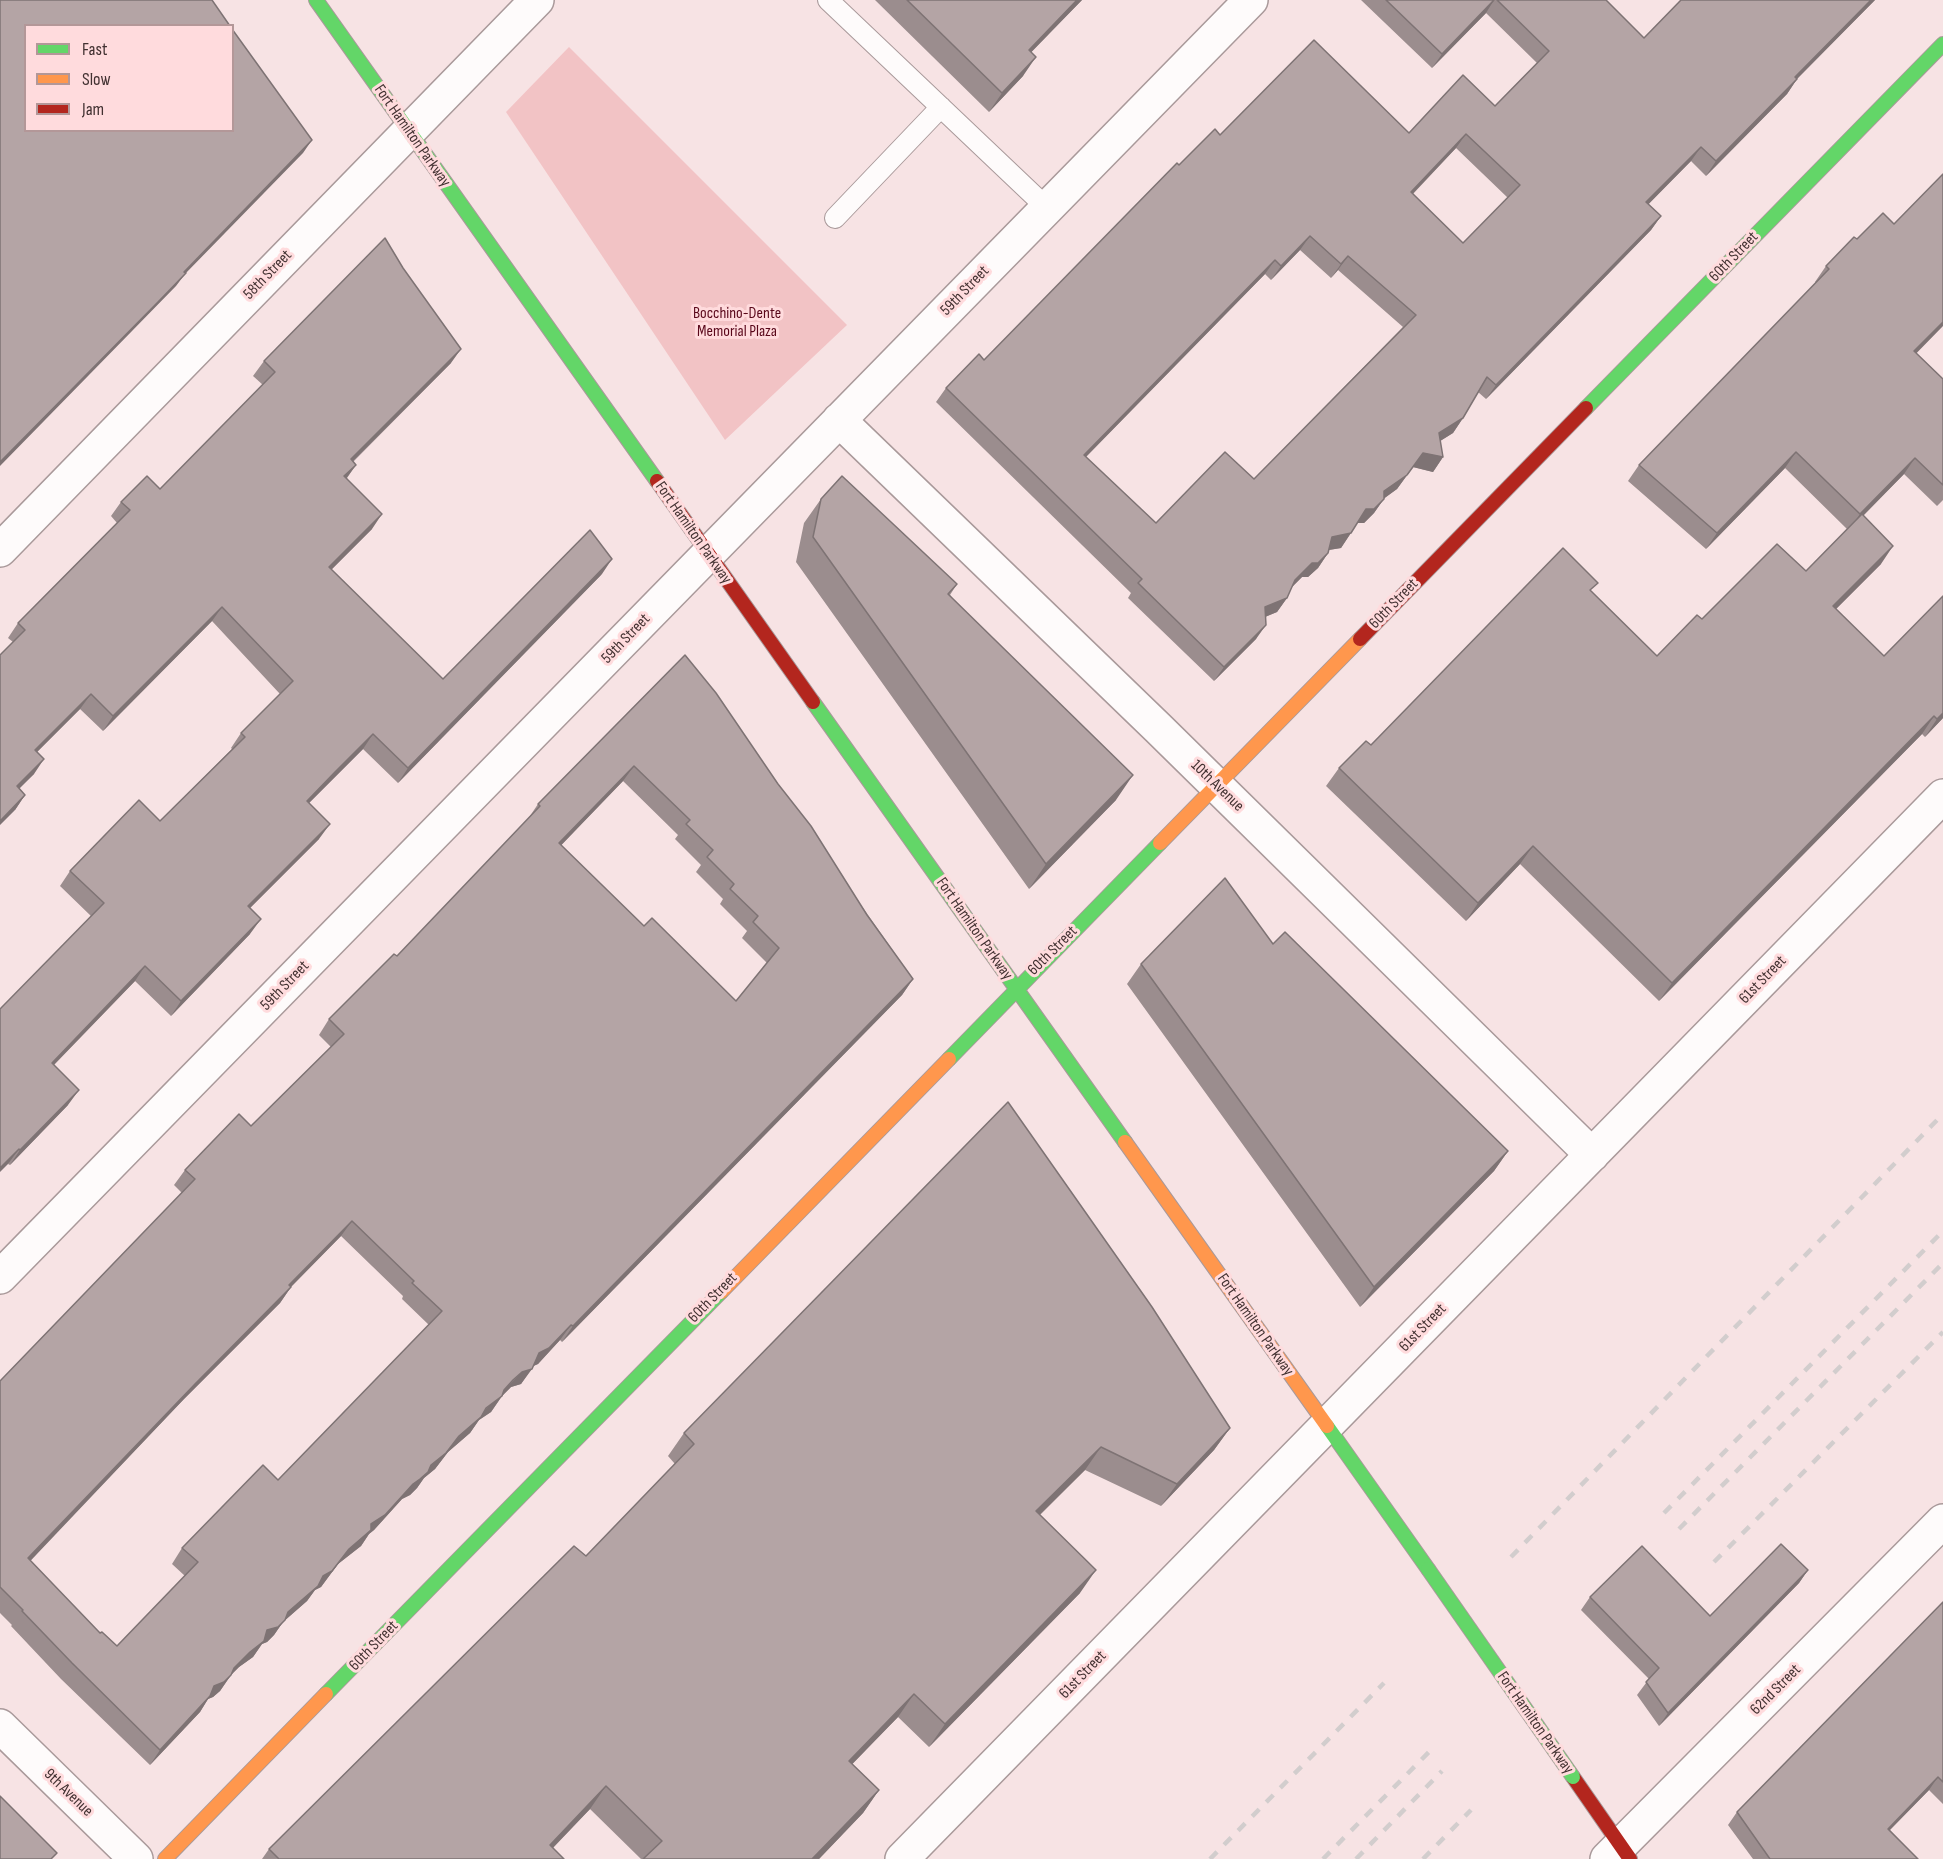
<!DOCTYPE html>
<html>
<head>
<meta charset="utf-8">
<style>
	body { margin:0 }
	#map { position:relative; width:1943px; height:1859px; overflow:hidden; background:#f7e3e4; font-family:"Sofia Sans Condensed",sans-serif }
	canvas { display:block }
	.legend { position:absolute; left:24px; top:24px; width:210px; height:108px; box-sizing:border-box; background:#ffdbdd; border:2px solid #b39798; margin:0; padding:8px 10px; list-style:none; font-size:18px; color:#423131 }
	.legend li { display:flex; align-items:center; gap:12px; height:30px }
	.legend b { width:30px; border:2px solid #b39798 }
</style>
</head>
<body>
<div id="map">
<canvas width="1943" height="1859"></canvas>
<ul class="legend">
<li><b style="height:8px;background:#63d668"></b>Fast</li>
<li><b style="height:8px;background:#ff974d"></b>Slow</li>
<li><b style="height:8px;background:#b3261e"></b>Jam</li>
</ul>
</div>
<script>
const context = document.querySelector('canvas').getContext('2d');
context.lineJoin = 'round';
function fillPath(path, color) { context.fillStyle = color; context.fill(path, 'evenodd'); }
function trace(path, color, width, dash) { context.strokeStyle = color; context.lineWidth = width; context.lineCap = dash ? 'butt' : 'round'; context.setLineDash(dash || []); context.stroke(path); }
function label(font, color, halo, rows, align = 'center') {
  context.font = font + ' "Sofia Sans Condensed",sans-serif'; context.lineWidth = 6; context.setLineDash([]); context.textBaseline = 'middle'; context.strokeStyle = halo; context.fillStyle = color; for (const [text, x, y, turn = 0] of rows) {
    context.save(); context.translate(x, y); context.rotate((+turn || 0) * Math.PI / 180); context.textAlign = isNaN(turn) ? turn : align; if (halo) context.strokeText(text, 0, 0); context.fillText(text, 0, 0); context.restore();
  }
}
const green = new Path2D(`
	M 569,47 L 847,325 L 725,440 L 506,112 Z`);
const lane = new Path2D(`
	M 828,0 L 1047,208
	M 835,218 L 941,107`);
const street = new Path2D(`
	M 839,420 L 1159,729 L 1592,1155
	M 0,550 L 537,0
	M 0,1277 L 1251,0
	M 0,1726 L 136,1859
	M 902,1859 L 1943,796
	M 1607,1859 L 1943,1521`);
const fast = new Path2D(`
	M 316,0 L 657,481
	M 1586,408 L 1943,44
	M 813,702 L 1125,1142
	M 949,1059 L 1160,843
	M 1327,1426 L 1428,1569
	M 326,1694 L 721,1292`);
const slow = new Path2D(`
	M 1160,843 L 1360,639
	M 1125,1142 L 1327,1426
	M 721,1292 L 949,1059
	M 165,1859 L 326,1694`);
const jam = new Path2D(`
	M 657,481 L 813,702
	M 1360,639 L 1586,408
	M 1573,1777 L 1630,1859`);
const rail = new Path2D(`
	M 1664,1513 L 1943,1231
	M 1679,1529 L 1943,1263
	M 1511,1557 L 1943,1114
	M 1714,1562 L 1943,1332
	M 1210,1859 L 1384,1683
	M 1323,1859 L 1429,1752
	M 1356,1859 L 1442,1771
	M 1423,1859 L 1471,1810`);
const fastBridge = new Path2D(`
	M 1428,1569 L 1573,1777`);
const wall = new Path2D(`
	M 875,0 L 1082,0 L 1031,52 L 1023,76 L 989,112 Z
	M 1361,0 L 1606,0 L 1644,38 L 1681,0 L 1875,0 L 1797,79 L 1787,94 L 1706,176 L 1691,161 L 1648,204 L 1661,216 L 1651,230 L 1486,399 L 1478,392 L 1463,418 L 1453,433 L 1440,441 L 1443,457 L 1433,472 L 1413,467 L 1397,489 L 1384,498 L 1374,513 L 1364,523 L 1357,523 L 1341,548 L 1329,550 L 1328,553 L 1318,568 L 1308,577 L 1302,577 L 1292,587 L 1287,598 L 1277,612 L 1265,617 L 1256,639 L 1214,681 L 1128,598 L 1131,593 L 936,402 L 946,388 L 984,360 L 1179,165 L 1220,135 L 1409,133 L 1495,106 L 1537,63 L 1486,13 L 1432,68 ZM 1456,148 L 1508,198 L 1463,243 L 1413,194 ZM 1300,250 L 1331,278 L 1338,270 L 1403,327 L 1254,479 L 1156,523 L 1086,457 L 1265,274 L 1271,280 Z
	M 1826,266 L 1943,379 L 1943,500 L 1937,506 L 1904,474 L 1863,516 L 1881,564 L 1836,609 L 1943,718 L 1925,737 L 1922,734 L 1659,1001 L 1520,864 L 1466,921 L 1326,786 L 1339,768 L 1591,592 L 1657,656 L 1702,619 L 1806,571 L 1847,529 L 1785,468 L 1706,549 L 1628,481 L 1639,465 L 1816,283 L 1815,282 Z
	M 264,361 L 451,363 L 353,462 L 356,465 L 347,478 L 372,529 L 331,570 L 443,679 L 602,574 L 398,783 L 363,749 L 309,803 L 319,839 L 250,908 L 250,934 L 171,1016 L 135,981 L 54,1065 L 68,1105 L 10,1165 L 8,1164 L 91,916 L 60,886 L 70,871 L 160,821 L 232,749 L 231,748 L 241,733 L 280,694 L 212,621 L 103,731 L 80,709 L 37,752 L 34,774 L 19,788 L 25,795 L 15,810 L 13,642 L 8,638 L 18,623 L 117,523 L 111,516 L 121,502 L 160,489 L 263,385 L 253,376 Z
	M 821,499 L 957,584 L 950,595 L 1116,800 L 1029,889 L 796,562 L 804,523 Z
	M 685,655 L 913,979 L 902,995 L 562,1342 L 560,1340 L 538,1364 L 533,1366 L 521,1384 L 511,1387 L 502,1396 L 491,1412 L 479,1420 L 470,1433 L 448,1452 L 435,1469 L 424,1478 L 417,1488 L 410,1495 L 402,1499 L 374,1530 L 369,1534 L 361,1546 L 338,1564 L 321,1587 L 315,1590 L 307,1601 L 283,1622 L 274,1635 L 267,1642 L 262,1644 L 253,1657 L 239,1667 L 231,1675 L 220,1691 L 213,1697 L 208,1699 L 200,1712 L 150,1765 L 61,1679 L 11,1626 L 12,1625 L 0,1613 L 0,1381 L 182,1193 L 174,1185 L 185,1170 L 251,1126 L 331,1047 L 319,1035 L 329,1019 L 397,956 L 528,819 L 538,804 ZM 623,781 L 678,835 L 675,839 L 701,865 L 696,872 L 723,899 L 720,904 L 747,931 L 742,938 L 767,963 L 736,1001 L 644,926 L 561,845 ZM 341,1236 L 403,1296 L 402,1299 L 429,1325 L 278,1480 L 182,1548 L 172,1564 L 185,1576 L 117,1646 L 100,1633 L 30,1560 L 184,1399 L 280,1303 L 291,1287 Z
	M 1273,944 L 1508,1151 L 1494,1171 L 1360,1307 L 1127,984 L 1141,964 Z
	M 1230,1428 L 1214,1450 L 1161,1506 L 1085,1470 L 1040,1515 L 1080,1593 L 929,1747 L 898,1717 L 852,1764 L 879,1790 L 863,1813 L 819,1859 L 641,1859 L 590,1809 L 553,1848 L 564,1859 L 262,1859 L 269,1849 L 586,1556 L 675,1464 L 668,1456 L 684,1433 Z
	M 1808,1570 L 1799,1583 L 1659,1726 L 1637,1695 L 1649,1679 L 1581,1610 L 1590,1597 L 1710,1616 Z
	M 1943,1602 L 1943,1804 L 1929,1790 L 1890,1830 L 1918,1859 L 1753,1859 L 1728,1825 L 1737,1812 Z`);
const shadedWall = new Path2D(`
	M 1077,0 L 1082,0 L 1015,69 L 1029,50 Z
	M 1494,0 L 1486,13 L 1432,68 L 1442,54 Z
	M 1871,0 L 1875,0 L 1785,91 L 1795,77 Z
	M 1036,57 L 1023,76 L 989,112 L 1002,93 Z
	M 1797,79 L 1787,94 L 1706,176 L 1716,161 Z
	M 1466,134 L 1456,148 L 1401,206 L 1411,192 Z
	M 312,140 L 303,153 L 185,274 L 176,286 L 0,466 L 0,462 Z
	M 1701,147 L 1691,161 L 1636,217 L 1646,202 Z
	M 1661,216 L 1651,230 L 1486,399 L 1496,385 Z
	M 1310,236 L 1300,250 L 1271,280 L 1281,266 Z
	M 1348,256 L 1338,270 L 1331,278 L 1341,264 Z
	M 1275,260 L 1265,274 L 1074,469 L 1084,455 Z
	M 1943,322 L 1943,326 L 1903,367 L 1914,351 Z
	M 461,349 L 451,363 L 340,474 L 351,459 Z
	M 1463,418 L 1453,433 L 1429,448 L 1439,433 Z
	M 1796,452 L 1785,468 L 1706,549 L 1717,533 Z
	M 1423,453 L 1443,457 L 1433,472 L 1413,467 L 1397,489 L 1374,506 L 1384,491 Z
	M 1915,458 L 1904,474 L 1849,530 L 1860,514 Z
	M 356,465 L 345,480 L 344,476 Z
	M 1384,499 L 1374,513 L 1364,523 L 1356,523 L 1366,509 Z
	M 382,514 L 372,529 L 319,582 L 329,567 Z
	M 1351,533 L 1341,548 L 1322,551 L 1332,537 Z
	M 1893,546 L 1881,564 L 1821,624 L 1833,606 Z
	M 1328,553 L 1318,568 L 1308,577 L 1302,577 L 1285,594 L 1295,580 L 1312,563 Z
	M 612,559 L 602,574 L 398,783 L 408,768 Z
	M 1287,598 L 1277,612 L 1255,621 L 1265,607 Z
	M 222,607 L 212,621 L 103,731 L 113,716 Z
	M 1266,625 L 1256,639 L 1214,681 L 1224,667 Z
	M 91,694 L 80,709 L 24,765 L 35,750 Z
	M 1943,713 L 1943,718 L 1925,737 L 1937,719 Z
	M 1934,716 L 1922,734 L 1659,1001 L 1672,983 Z
	M 373,734 L 363,749 L 296,816 L 307,801 Z
	M 44,759 L 34,774 L 7,801 L 17,786 Z
	M 634,766 L 623,781 L 548,859 L 559,843 Z
	M 1133,775 L 1116,800 L 1029,889 L 1046,864 Z
	M 25,795 L 15,810 L 0,825 L 0,821 Z
	M 330,824 L 319,839 L 237,921 L 248,906 Z
	M 1533,846 L 1520,864 L 1466,921 L 1478,903 Z
	M 261,919 L 250,934 L 171,1016 L 181,1001 Z
	M 145,966 L 135,981 L 41,1078 L 52,1063 Z
	M 913,979 L 902,995 L 562,1342 L 573,1326 Z
	M 79,1090 L 68,1105 L 10,1165 L 20,1150 Z
	M 19,1149 L 8,1164 L 0,1172 L 0,1168 Z
	M 1508,1151 L 1494,1171 L 1360,1307 L 1374,1287 Z
	M 352,1221 L 341,1236 L 278,1300 L 289,1285 Z
	M 291,1287 L 280,1303 L 184,1399 L 18,1574 L 28,1558 L 195,1384 Z
	M 571,1325 L 560,1340 L 538,1364 L 529,1368 L 539,1353 Z
	M 532,1369 L 521,1384 L 511,1387 L 502,1396 L 491,1412 L 479,1420 L 470,1433 L 448,1452 L 435,1469 L 424,1478 L 417,1488 L 410,1495 L 402,1499 L 374,1530 L 369,1534 L 361,1546 L 338,1564 L 321,1587 L 315,1590 L 307,1601 L 283,1622 L 274,1635 L 267,1642 L 262,1644 L 253,1657 L 239,1667 L 231,1675 L 220,1691 L 213,1697 L 208,1699 L 200,1712 L 150,1765 L 160,1750 L 214,1686 L 234,1668 L 267,1630 L 288,1612 L 349,1549 L 371,1524 L 413,1484 L 522,1372 Z
	M 1230,1428 L 1214,1450 L 1161,1506 L 1177,1484 Z
	M 1101,1447 L 1085,1470 L 1020,1534 L 1036,1511 Z
	M 1096,1570 L 1080,1593 L 929,1747 L 945,1724 Z
	M 1808,1570 L 1799,1583 L 1659,1726 L 1668,1713 Z
	M 914,1694 L 898,1717 L 833,1784 L 849,1761 Z
	M 1938,1777 L 1929,1790 L 1879,1841 L 1888,1829 Z
	M 606,1786 L 590,1809 L 542,1859 L 550,1845 Z
	M 879,1790 L 863,1813 L 819,1859 L 812,1859 Z`);
const building = new Path2D(`
	M 0,0 L 212,0 L 230,26 L 26,26 L 26,130 L 232,130 L 232,29 L 312,140 L 184,272 L 186,273 L 158,302 L 0,462 Z
	M 907,0 L 1077,0 L 1029,50 L 1036,57 L 1002,93 Z
	M 1386,0 L 1494,0 L 1442,54 Z
	M 1497,0 L 1606,0 L 1644,38 L 1681,0 L 1871,0 L 1795,77 L 1797,79 L 1716,161 L 1701,147 L 1646,202 L 1661,216 L 1496,385 L 1487,377 L 1463,418 L 1439,433 L 1443,457 L 1423,453 L 1407,475 L 1384,491 L 1384,499 L 1374,509 L 1366,509 L 1351,533 L 1332,537 L 1328,553 L 1318,563 L 1312,563 L 1295,580 L 1287,598 L 1265,607 L 1266,625 L 1224,667 L 1138,583 L 1142,579 L 946,388 L 979,354 L 984,360 L 1177,163 L 1179,165 L 1215,129 L 1220,135 L 1314,40 L 1409,133 L 1463,75 L 1495,106 L 1549,51 ZM 1466,134 L 1520,185 L 1463,243 L 1411,192 ZM 1310,236 L 1341,264 L 1348,256 L 1416,315 L 1254,479 L 1225,452 L 1156,523 L 1084,455 L 1275,260 L 1281,266 Z
	M 1943,174 L 1943,322 L 1914,351 L 1943,379 L 1943,485 L 1915,458 L 1860,514 L 1796,452 L 1717,533 L 1639,465 L 1829,269 L 1826,266 L 1854,237 L 1857,239 L 1883,213 L 1894,224 Z
	M 385,238 L 403,268 L 461,349 L 351,459 L 356,465 L 344,476 L 382,514 L 329,567 L 443,679 L 590,530 L 612,559 L 408,768 L 373,734 L 335,772 L 307,801 L 330,824 L 248,906 L 261,919 L 181,1001 L 145,966 L 52,1063 L 79,1090 L 20,1150 L 19,1149 L 0,1168 L 0,1009 L 104,903 L 70,871 L 139,800 L 160,821 L 245,737 L 241,733 L 293,681 L 222,607 L 113,716 L 91,694 L 35,750 L 44,759 L 17,786 L 25,795 L 0,821 L 0,655 L 25,630 L 18,623 L 130,510 L 121,502 L 147,476 L 160,489 L 275,372 L 264,361 Z
	M 842,476 L 957,584 L 948,594 L 1133,775 L 1046,864 L 813,537 L 821,499 Z
	M 1862,514 L 1893,546 L 1833,606 L 1884,656 L 1943,596 L 1943,713 L 1937,719 L 1934,716 L 1672,983 L 1533,846 L 1478,903 L 1339,768 L 1366,741 L 1371,745 L 1563,548 L 1598,583 L 1590,590 L 1657,656 L 1697,615 L 1702,619 L 1777,544 L 1806,571 Z
	M 685,655 L 716,693 L 778,784 L 811,826 L 867,915 L 913,979 L 573,1326 L 571,1325 L 549,1348 L 539,1353 L 532,1369 L 522,1372 L 513,1380 L 504,1390 L 502,1396 L 486,1408 L 481,1417 L 459,1436 L 446,1453 L 431,1465 L 428,1472 L 420,1479 L 413,1484 L 385,1515 L 371,1524 L 371,1530 L 349,1549 L 332,1571 L 323,1576 L 318,1586 L 288,1612 L 285,1620 L 278,1627 L 267,1630 L 264,1641 L 250,1652 L 234,1668 L 231,1675 L 224,1682 L 214,1686 L 210,1696 L 160,1750 L 72,1663 L 22,1611 L 23,1610 L 0,1587 L 0,1381 L 195,1179 L 185,1170 L 239,1114 L 251,1126 L 344,1034 L 329,1019 L 394,954 L 397,956 L 540,806 L 538,804 ZM 634,766 L 690,820 L 686,824 L 713,850 L 707,857 L 734,884 L 730,889 L 758,916 L 753,922 L 779,948 L 736,1001 L 652,918 L 644,926 L 559,843 ZM 352,1221 L 414,1281 L 412,1283 L 442,1311 L 278,1480 L 263,1465 L 182,1548 L 198,1562 L 117,1646 L 102,1632 L 100,1633 L 28,1558 L 195,1384 L 291,1287 L 289,1285 Z
	M 1225,878 L 1273,944 L 1285,932 L 1508,1151 L 1374,1287 L 1141,964 Z
	M 1008,1102 L 1152,1307 L 1230,1428 L 1177,1484 L 1101,1447 L 1036,1511 L 1096,1570 L 945,1724 L 914,1694 L 849,1761 L 879,1790 L 812,1859 L 643,1859 L 662,1841 L 606,1786 L 550,1845 L 564,1859 L 279,1859 L 269,1849 L 574,1546 L 586,1556 L 694,1444 L 684,1433 Z
	M 1781,1544 L 1808,1570 L 1668,1713 L 1646,1682 L 1659,1668 L 1590,1597 L 1642,1546 L 1710,1616 Z
	M 1943,1602 L 1943,1782 L 1938,1777 L 1888,1829 L 1918,1859 L 1770,1859 L 1737,1812 Z
	M 0,1796 L 57,1853 L 51,1859 L 0,1859 Z`);
const streetNames = [
	["Fort Hamilton Parkway",412,136,55],
	["60th Street",1734,257,-46],
	["58th Street",268,275,-46],
	["59th Street",965,291,-46],
	["Fort Hamilton Parkway",693,533,55],
	["60th Street",1394,604,-46],
	["59th Street",626,639,-46],
	["10th Avenue",1217,786,44],
	["Fort Hamilton Parkway",974,929,55],
	["60th Street",1053,951,-45],
	["61st Street",1763,980,-46],
	["59th Street",285,986,-46],
	["60th Street",713,1298,-46],
	["Fort Hamilton Parkway",1255,1325,55],
	["61st Street",1423,1328,-46],
	["60th Street",374,1646,-46],
	["61st Street",1083,1675,-46],
	["62nd Street",1776,1690,-45],
	["Fort Hamilton Parkway",1535,1723,55],
	["9th Avenue",68,1793,44]
];
const parkNames = [
	["Bocchino-Dente",737,314],
	["Memorial Plaza",737,332]
];
fillPath(green, '#f2c3c5');
trace(lane, '#a9999a', 22);
trace(street, '#a9999a', 36);
trace(fast, '#a9999a', 16);
trace(slow, '#a9999a', 16);
trace(jam, '#a9999a', 16);
trace(lane, '#fefbfb', 20);
trace(street, '#fefbfb', 33);
trace(fast, '#63d668', 14);
trace(slow, '#ff974d', 14);
trace(jam, '#b3261e', 14);
trace(rail, '#d2cdcd', 4.5, [10, 10]);
trace(fastBridge, '#a9999a', 16, []);
trace(fastBridge, '#63d668', 14);
fillPath(wall, '#9b8d8e');
fillPath(shadedWall, '#7e7374');
fillPath(building, '#b4a4a5');
trace(building, '#7e7374', 1.5);
label('16px', '#423131', '#ffdbdd', streetNames);
label('16px', '#59071a', '#ffdbdd', parkNames);
</script>
</body>
</html>
